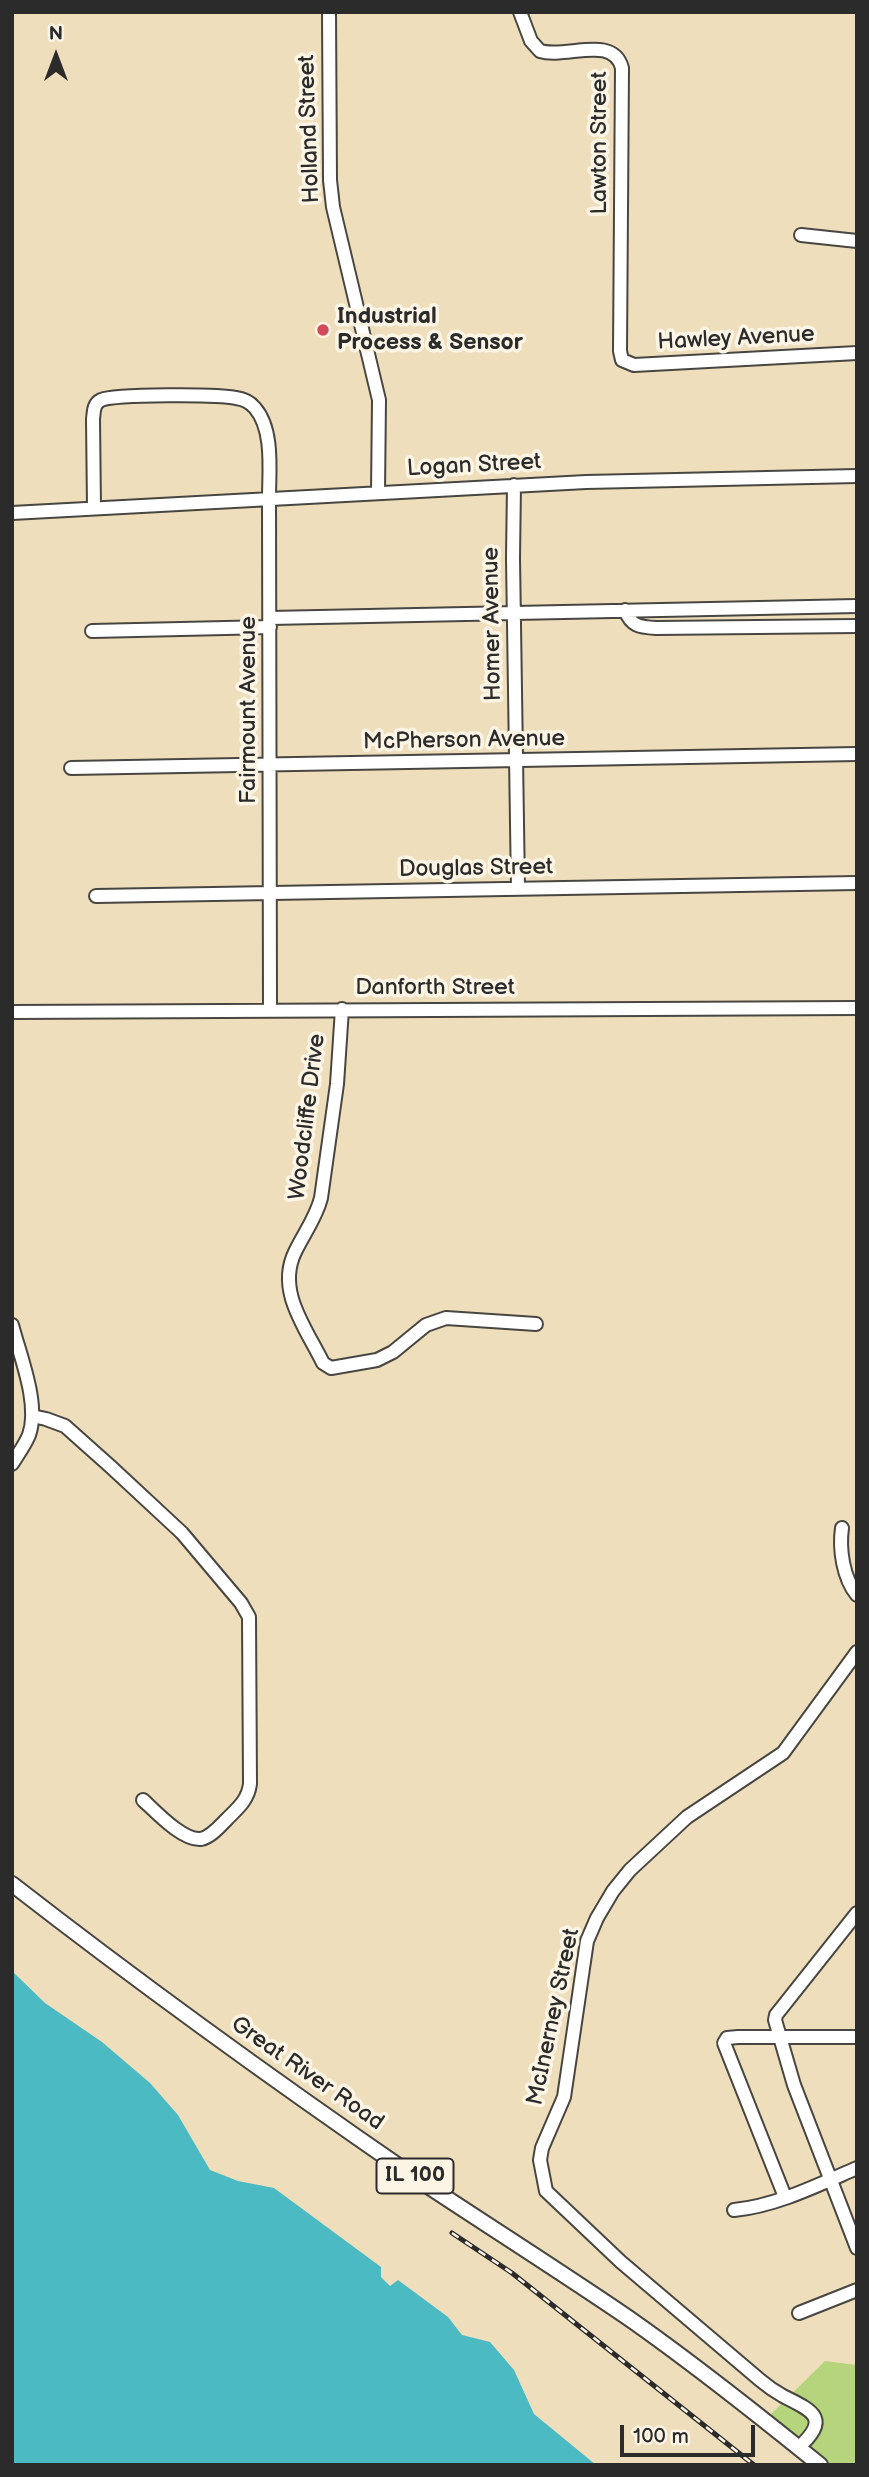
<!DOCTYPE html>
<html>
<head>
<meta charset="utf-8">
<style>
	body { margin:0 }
	#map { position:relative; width:869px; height:2477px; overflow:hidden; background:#eedebc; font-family:"Balsamiq Sans",sans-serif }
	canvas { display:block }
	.frame { position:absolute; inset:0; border:14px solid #2b2b2b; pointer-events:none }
	.north { position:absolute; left:21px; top:21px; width:70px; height:70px; -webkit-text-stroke:5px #fcf5e5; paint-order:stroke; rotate:0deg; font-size:19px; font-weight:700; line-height:28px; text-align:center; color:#2b2b2b }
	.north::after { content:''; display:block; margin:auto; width:24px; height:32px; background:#2b2b2b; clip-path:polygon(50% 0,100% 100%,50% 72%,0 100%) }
	.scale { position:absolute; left:620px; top:2425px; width:135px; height:32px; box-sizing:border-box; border:4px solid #2b2b2b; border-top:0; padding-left:9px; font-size:21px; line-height:24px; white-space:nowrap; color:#2b2b2b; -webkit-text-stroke:5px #fcf5e5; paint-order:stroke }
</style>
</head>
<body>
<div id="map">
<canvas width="869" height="2477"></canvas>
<div class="frame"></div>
<div class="north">N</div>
<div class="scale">100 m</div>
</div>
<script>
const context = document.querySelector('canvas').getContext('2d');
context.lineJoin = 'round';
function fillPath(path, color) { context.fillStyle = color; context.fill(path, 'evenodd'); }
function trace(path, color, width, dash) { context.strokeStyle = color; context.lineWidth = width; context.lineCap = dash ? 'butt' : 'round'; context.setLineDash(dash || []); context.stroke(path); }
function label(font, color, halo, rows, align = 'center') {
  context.font = font + ' "Balsamiq Sans",sans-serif'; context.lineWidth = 7; context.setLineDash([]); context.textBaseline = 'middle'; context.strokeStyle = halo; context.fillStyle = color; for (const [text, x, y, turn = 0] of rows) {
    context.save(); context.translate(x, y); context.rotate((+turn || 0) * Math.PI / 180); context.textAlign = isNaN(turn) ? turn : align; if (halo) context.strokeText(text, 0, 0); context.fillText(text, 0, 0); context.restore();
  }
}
const green = new Path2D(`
	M 825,2361 L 857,2365 L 857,2465 L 826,2465 L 769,2416 Z`);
const water = new Path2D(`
	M 12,1971 L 45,2003 L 102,2042 L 150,2083 L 178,2115 L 210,2170 L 238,2181 L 274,2188 L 381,2267 L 381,2277 L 390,2286 L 398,2280 L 448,2317 L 462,2335 L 490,2342 L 514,2370 L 534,2414 L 596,2465 L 12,2465 Z`);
const minor = new Path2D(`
	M 329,12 L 330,180 L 333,207 L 379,400 L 378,492
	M 520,12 L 531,41 L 540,51 C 566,59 613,34 622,68 L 620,351 L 622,360 L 634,365 L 857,353
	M 801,235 L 857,241
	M 514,485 L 513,558 L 518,889
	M 94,508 L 93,419 C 94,412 93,404 101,400 C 115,394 219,394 236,398 C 244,399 250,402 255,408 C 274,430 269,471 269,498 L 270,1010
	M 12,513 L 586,482 L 857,476
	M 625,610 C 631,626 639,627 656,628 L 857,626
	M 270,618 L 857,606
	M 92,631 L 270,627
	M 71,768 L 857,754
	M 96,896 L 857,883
	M 342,1009 L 337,1084 L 321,1198 C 316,1218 304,1233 295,1252 C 276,1291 306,1328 323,1363 L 331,1368 L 377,1360 L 393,1352 L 426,1325 L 446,1318 L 536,1324
	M 12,1012 L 857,1008
	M 12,1325 C 20,1356 40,1404 29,1435 C 25,1445 18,1454 12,1464
	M 32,1416 L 46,1419 L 65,1426 L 111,1467 L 182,1533 L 241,1603 L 249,1617 L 250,1784 C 248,1800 238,1808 227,1819 C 220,1826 211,1837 201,1839 C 183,1841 156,1812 143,1800
	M 842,1528 C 839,1549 843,1578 857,1595
	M 857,1913 L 776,2015 L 775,2020 L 794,2085 L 857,2248
	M 785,2197 L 724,2043 L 727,2038 L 738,2037 L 857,2037
	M 734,2210 C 776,2206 818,2185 857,2168
	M 799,2313 L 857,2290
	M 798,2448 C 831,2418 813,2411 783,2396 C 774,2391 767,2386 760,2380 L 621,2262 L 546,2191 L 540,2160 L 542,2148 L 564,2097 L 587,1941 L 597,1918 L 613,1891 L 630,1870 L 687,1817 L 783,1753 L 857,1652`);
const major = new Path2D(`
	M 12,1884 C 142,1985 275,2081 410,2174 C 482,2222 555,2268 627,2317 C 693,2363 757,2414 820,2465`);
const rail = new Path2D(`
	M 452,2233 L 512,2273 L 754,2465`);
const markers = [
	[323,330,7,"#d1495b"]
];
const shields = [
	[415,2176,77]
];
const shieldNames = [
	["IL 100",415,2176]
];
const streetNames = [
	["Holland Street",310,129,-92],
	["Lawton Street",600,143,-90],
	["Hawley Avenue",736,339,-3],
	["Logan Street",474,466,-3],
	["Homer Avenue",493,624,-91],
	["Fairmount Avenue",249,710,-90],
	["McPherson Avenue",464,741,-1],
	["Douglas Street",476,869,-1],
	["Danforth Street",435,988],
	["Woodcliffe Drive",308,1117,-83],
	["McInerney Street",554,2017,-78],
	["Great River Road",307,2074,35]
];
const poiNames = [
	["Industrial",337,317],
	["Process & Sensor",337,343]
];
fillPath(green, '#b5d47b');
fillPath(water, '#4cbac3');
trace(minor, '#484641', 16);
trace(major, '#484641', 18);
trace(minor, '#fff', 12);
trace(major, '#fff', 14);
trace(rail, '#2b2b2b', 5);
trace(rail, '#fcf5e5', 2.5, [8]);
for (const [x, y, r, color] of markers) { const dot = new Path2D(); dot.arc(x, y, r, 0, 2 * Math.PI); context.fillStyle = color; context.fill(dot); trace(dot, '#fcf5e5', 2.5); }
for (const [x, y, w] of shields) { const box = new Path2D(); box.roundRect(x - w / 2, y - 17.5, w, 35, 5); context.fillStyle = '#fcf5e5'; context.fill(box); trace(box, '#2b2b2b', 2); }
label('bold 21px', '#2b2b2b', null, shieldNames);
label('23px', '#2b2b2b', '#fcf5e5', streetNames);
label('bold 23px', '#2b2b2b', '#fcf5e5', poiNames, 'left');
</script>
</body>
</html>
